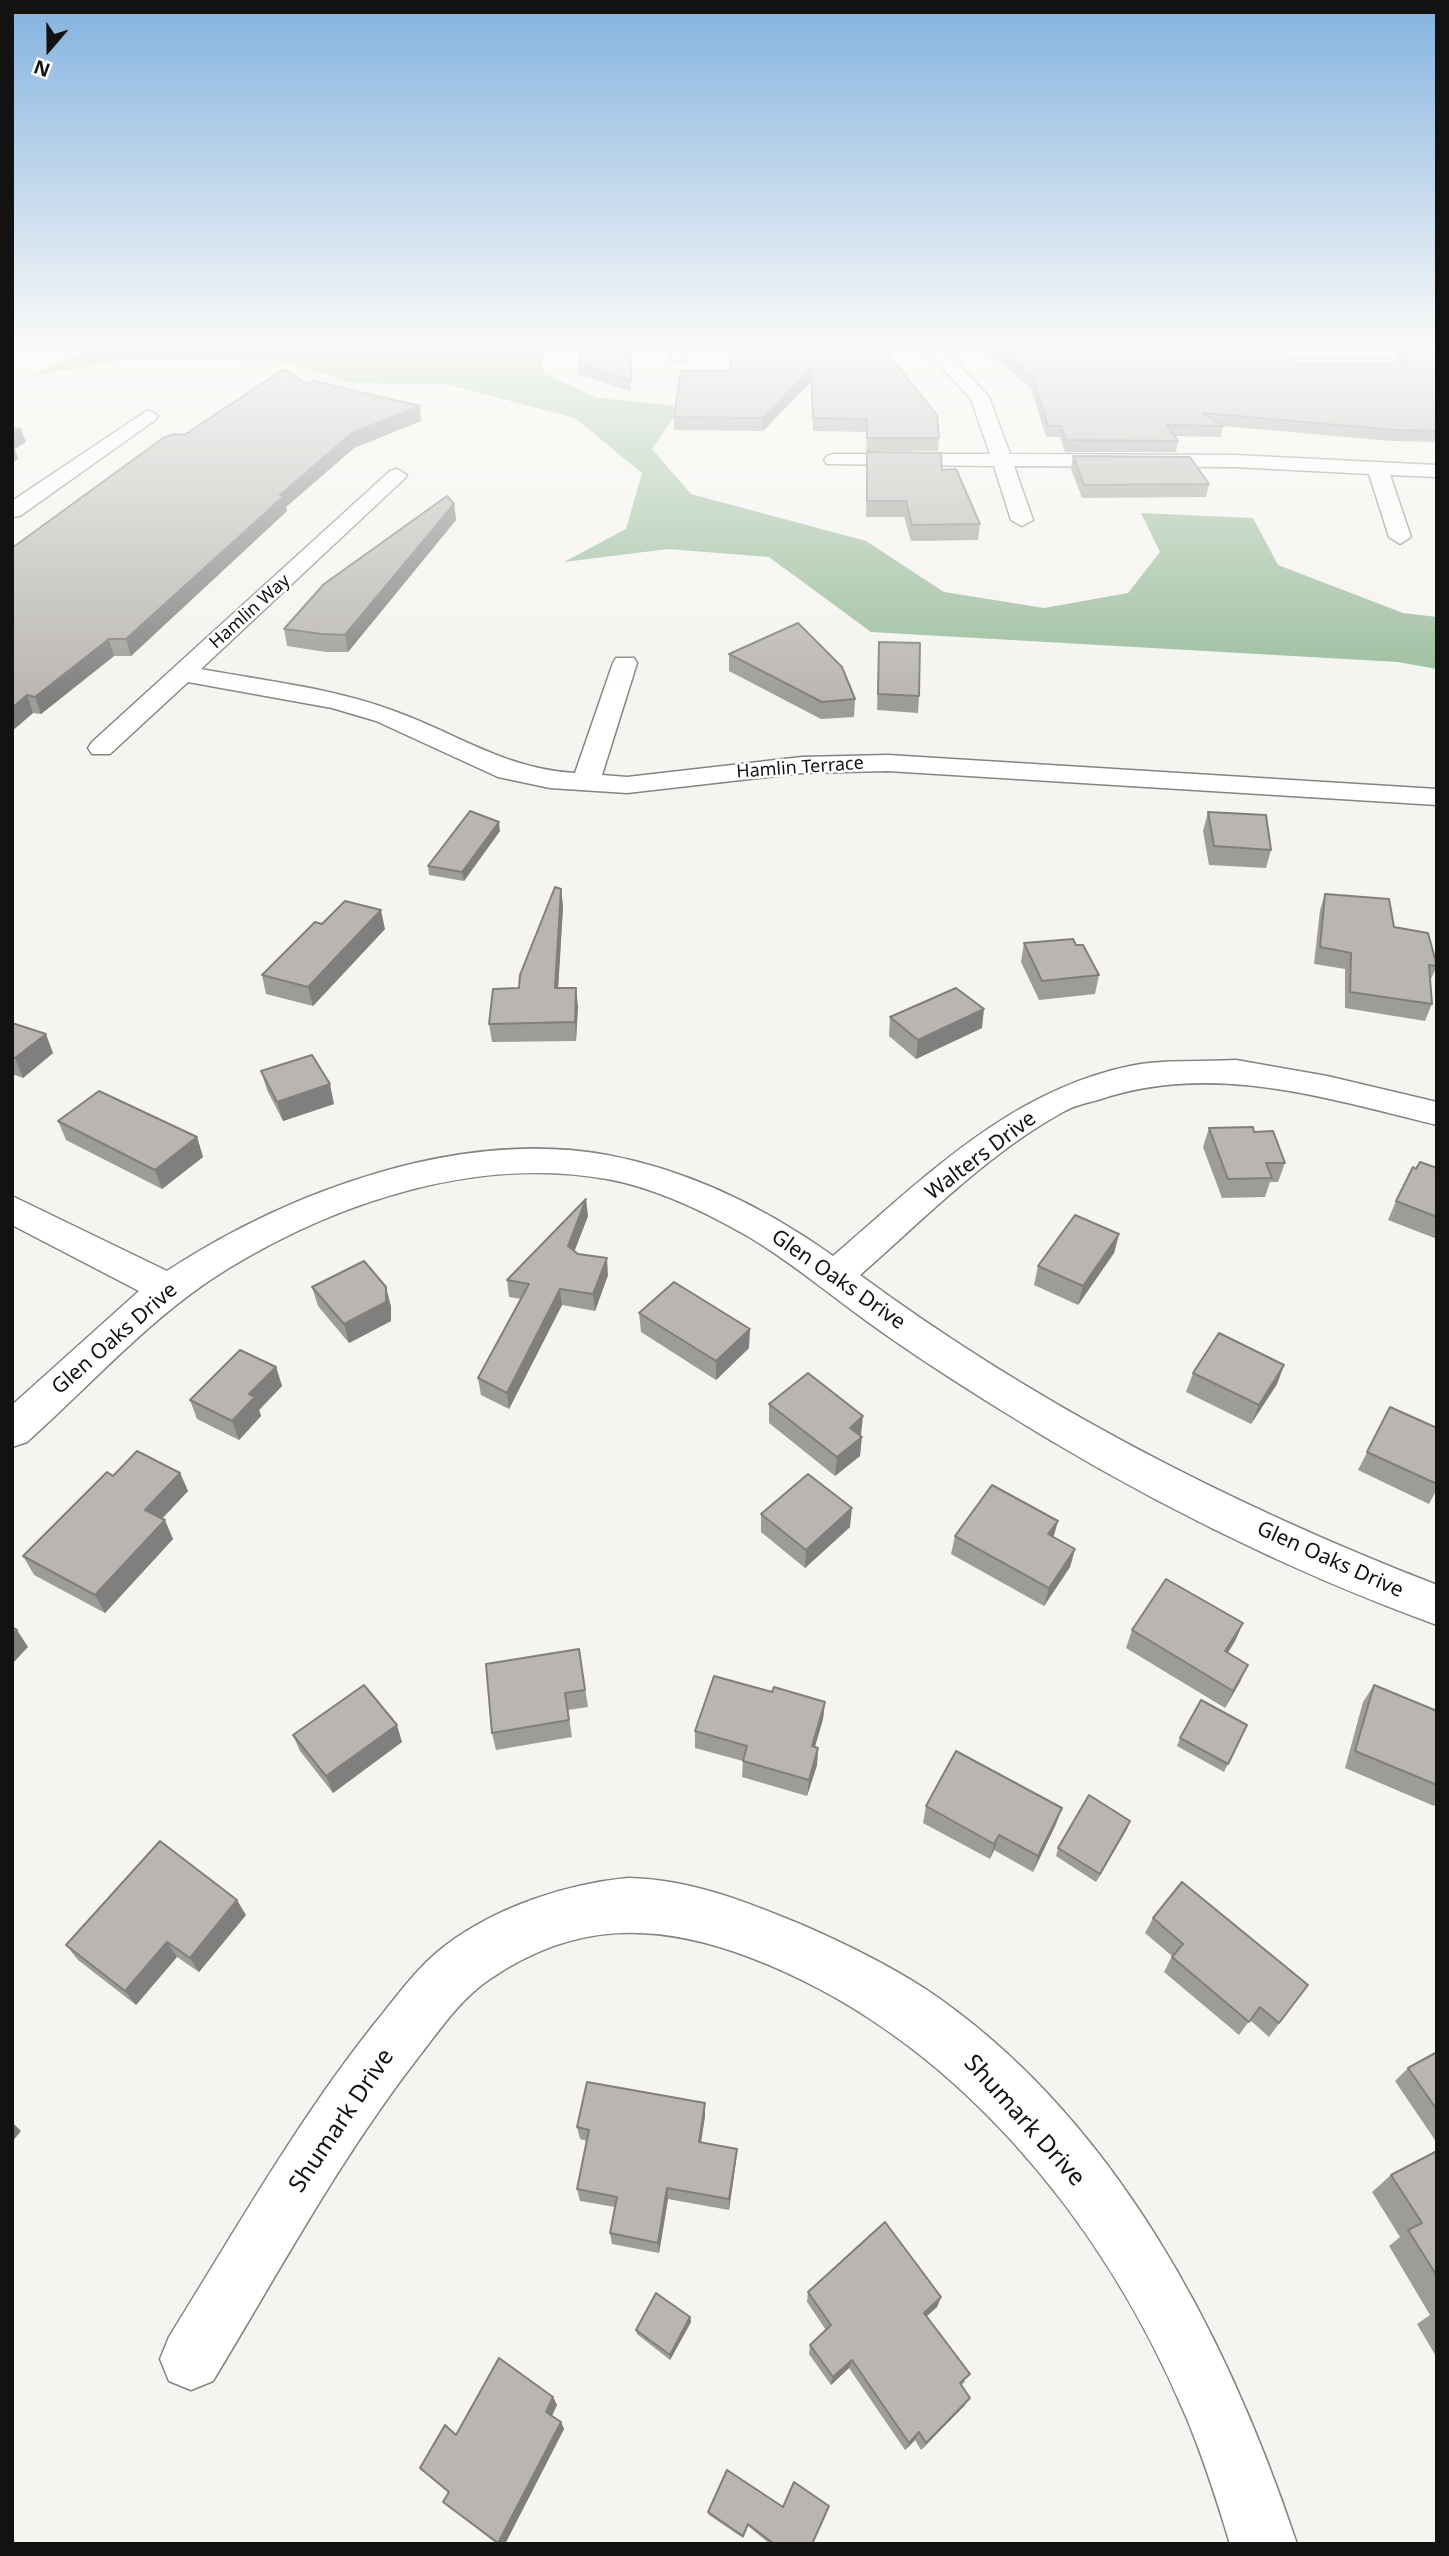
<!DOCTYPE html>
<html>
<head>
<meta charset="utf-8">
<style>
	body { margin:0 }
	#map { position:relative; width:1449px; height:2556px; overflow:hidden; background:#f5f4f0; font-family:"Noto Sans",sans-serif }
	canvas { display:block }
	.frame { position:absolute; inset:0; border:14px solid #121211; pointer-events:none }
	.north { position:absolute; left:14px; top:14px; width:70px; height:70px; -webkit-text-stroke:5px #fff; paint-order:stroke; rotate:200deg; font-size:19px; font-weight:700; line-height:28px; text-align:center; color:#121211 }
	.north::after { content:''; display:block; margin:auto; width:24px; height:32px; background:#121211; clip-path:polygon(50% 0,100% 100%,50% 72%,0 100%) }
</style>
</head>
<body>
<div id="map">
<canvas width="1449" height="2556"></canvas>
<div class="frame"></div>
<div class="north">N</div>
</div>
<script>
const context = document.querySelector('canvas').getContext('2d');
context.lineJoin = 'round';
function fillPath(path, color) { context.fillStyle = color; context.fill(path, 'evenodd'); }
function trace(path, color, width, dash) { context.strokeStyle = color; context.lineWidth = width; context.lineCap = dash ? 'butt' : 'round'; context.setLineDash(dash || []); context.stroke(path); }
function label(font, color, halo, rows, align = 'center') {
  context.font = font + ' "Noto Sans",sans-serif'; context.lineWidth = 5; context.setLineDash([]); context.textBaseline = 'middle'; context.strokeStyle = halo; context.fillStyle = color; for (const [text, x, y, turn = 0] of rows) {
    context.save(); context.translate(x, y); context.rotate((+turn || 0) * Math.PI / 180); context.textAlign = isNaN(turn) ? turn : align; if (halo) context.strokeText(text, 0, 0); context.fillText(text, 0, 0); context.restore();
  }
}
const forest = new Path2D(`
	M 101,345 L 543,345 L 543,373 L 598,398 L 681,406 L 652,449 L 691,494 L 866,541 L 944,592 L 1044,608 L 1128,593 L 1160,552 L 1141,513 L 1253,518 L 1278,565 L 1403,613 L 1437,617 L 1437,669 L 1398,662 L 871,632 L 769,557 L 668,549 L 564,562 L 626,529 L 642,473 L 575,418 L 446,384 L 353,383 L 282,361 L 127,359 L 31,376 Z`);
const minor = new Path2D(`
	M 670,345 L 688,345 L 684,361 L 672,361 Z
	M 921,345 L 940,345 L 989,397 L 1010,454 L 1235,455 L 1437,465 L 1437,477 L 1390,475 L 1411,537 L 1400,544 L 1389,537 L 1369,474 L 1235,467 L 1014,466 L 1033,520 L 1022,526 L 1011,520 L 994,466 L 827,464 L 824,460 L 827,456 L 834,454 L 990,454 L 971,399 Z
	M 1437,348 L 1437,358 L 1237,359 L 1228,354 L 1237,349 Z
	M 148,410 L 158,416 L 155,420 L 20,516 L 12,517 L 12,501 Z
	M 397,469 L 407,475 L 404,479 L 201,669 C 265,681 333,688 394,711 C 458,734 505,769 575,773 L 613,663 L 616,658 L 634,658 L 637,663 L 602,775 L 627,777 L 802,757 L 888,755 L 1437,789 L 1437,805 L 888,771 L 802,773 L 627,793 L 550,788 L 498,777 L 376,721 L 332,708 L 188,682 L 110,754 L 92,754 L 88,748 L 92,742 L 390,471 Z
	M 1236,1060 L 1327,1076 L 1437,1102 L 1437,1125 C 1326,1098 1210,1061 1098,1100 C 1086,1103 1073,1106 1063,1112 C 987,1154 924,1219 860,1275 C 1036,1405 1233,1506 1437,1585 L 1437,1625 C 1280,1568 1129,1491 988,1402 C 945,1375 902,1347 861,1317 C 824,1290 788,1260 749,1237 C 706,1212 656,1188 607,1179 C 477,1156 339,1201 229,1268 C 153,1314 93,1383 27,1442 L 12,1447 L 12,1405 L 139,1291 L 12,1225 L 12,1196 L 167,1271 C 289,1191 460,1128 607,1155 C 688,1170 766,1208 833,1256 C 923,1179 1009,1091 1130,1066 C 1163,1059 1202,1062 1236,1060 Z
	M 628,1878 C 689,1879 744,1901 800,1924 C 844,1943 887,1964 927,1990 C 1114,2116 1228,2336 1297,2544 L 1230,2544 C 1217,2501 1204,2460 1187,2419 C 1105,2222 953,2034 749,1957 C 656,1922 575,1921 490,1979 C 460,1999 439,2031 417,2059 C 339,2160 279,2272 213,2381 L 191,2390 L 169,2381 L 160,2359 L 169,2337 C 235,2231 297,2121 375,2023 C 397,1996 418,1966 446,1945 C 497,1907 565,1884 628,1878 Z`);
const wall = new Path2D(`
	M 631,345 L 631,392 L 578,374 L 578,363 Z
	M 881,345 L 939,438 L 938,451 L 866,451 L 867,432 L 813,431 L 811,382 L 763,431 L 674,430 L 674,417 L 730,371 Z
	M 980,345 L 1275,345 L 1200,345 L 1196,348 L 1297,364 L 1397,364 L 1394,360 L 1397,350 L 1437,350 L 1437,442 L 1391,441 L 1223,426 L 1221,437 L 1175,436 L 1178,441 L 1176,452 L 1065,452 L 1060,437 L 1046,437 L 1031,389 L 1000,361 L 991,361 L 989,355 L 984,355 Z
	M 1378,345 L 1437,345 L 1437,346 L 1379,345 Z
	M 307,384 L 421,421 L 354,448 L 286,507 L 287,511 L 131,656 L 114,656 L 41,714 L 33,713 L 12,731 L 12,548 L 184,435 Z
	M 867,452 L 980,524 L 978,540 L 911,541 L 904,517 L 866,517 Z
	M 1073,456 L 1209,484 L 1206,497 L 1082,498 L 1071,469 Z
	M 454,504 L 456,520 L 348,652 L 326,652 L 287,646 L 284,629 Z
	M 879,642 L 919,696 L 918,713 L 877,710 Z
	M 729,654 L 855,699 L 854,717 L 821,719 L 729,671 Z
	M 1208,812 L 1271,850 L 1266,868 L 1209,865 L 1203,831 Z
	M 500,831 L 464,881 L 429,875 L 428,866 Z
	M 561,889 L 563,907 L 558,988 L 578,1006 L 576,1041 L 492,1042 L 489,1024 L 519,988 Z
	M 1325,894 L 1394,927 L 1437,966 L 1430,981 L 1432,1004 L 1425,1021 L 1345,1008 L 1345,969 L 1314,964 L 1320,910 Z
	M 322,924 L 385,929 L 313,1006 L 266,994 L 262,975 Z
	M 1024,943 L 1076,945 L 1099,975 L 1095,994 L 1039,1000 L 1021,962 Z
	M 890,1017 L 982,1028 L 916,1059 L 889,1036 Z
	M 12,1023 L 53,1053 L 23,1078 L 12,1074 Z
	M 261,1071 L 334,1104 L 283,1121 L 267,1090 Z
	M 58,1121 L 197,1137 L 203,1157 L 162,1189 L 66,1140 Z
	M 1209,1128 L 1254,1132 L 1285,1163 L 1278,1182 L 1270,1182 L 1265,1197 L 1222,1198 L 1203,1147 Z
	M 1437,1168 L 1437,1239 L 1388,1220 L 1396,1201 L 1416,1169 Z
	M 588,1216 L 574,1251 L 608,1275 L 595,1311 L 562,1305 L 509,1409 L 481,1395 L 478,1378 L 521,1299 L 509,1297 L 507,1280 Z
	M 1119,1234 L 1114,1253 L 1078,1305 L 1034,1285 L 1038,1266 Z
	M 312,1287 L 386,1287 L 391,1307 L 391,1321 L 349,1343 L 318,1306 Z
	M 639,1313 L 749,1348 L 716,1380 L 641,1332 Z
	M 1284,1365 L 1277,1384 L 1251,1424 L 1186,1392 L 1193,1373 Z
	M 276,1367 L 282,1386 L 259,1410 L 261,1416 L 239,1440 L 197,1419 L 190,1400 Z
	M 769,1404 L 861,1435 L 860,1456 L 835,1476 L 769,1423 Z
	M 1390,1407 L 1437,1428 L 1437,1489 L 1429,1504 L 1358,1470 Z
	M 180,1473 L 188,1491 L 162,1519 L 173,1539 L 105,1613 L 34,1575 L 23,1556 L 113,1476 Z
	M 761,1514 L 850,1527 L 805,1568 L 761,1532 Z
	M 1058,1521 L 1053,1537 L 1075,1549 L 1070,1567 L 1044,1606 L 951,1554 L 955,1536 Z
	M 1243,1623 L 1235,1641 L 1228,1653 L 1240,1682 L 1225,1708 L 1126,1648 L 1132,1630 Z
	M 579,1649 L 588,1707 L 568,1710 L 572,1737 L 496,1750 L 492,1733 Z
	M 1374,1685 L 1437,1711 L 1437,1803 L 1434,1806 L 1345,1768 L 1363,1702 Z
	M 772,1692 L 825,1702 L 823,1719 L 815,1747 L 818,1748 L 817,1765 L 807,1796 L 742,1777 L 743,1761 L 695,1748 L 695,1731 Z
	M 1247,1725 L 1224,1772 L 1177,1746 L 1180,1738 Z
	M 293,1735 L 402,1742 L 333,1793 L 300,1751 Z
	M 926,1806 L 1056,1824 L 1033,1872 L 994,1850 L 990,1859 L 923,1823 Z
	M 1127,1829 L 1096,1882 L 1056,1856 L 1058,1848 Z
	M 246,1915 L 199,1972 L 177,1957 L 136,2005 L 78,1960 L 66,1945 Z
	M 1153,1918 L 1308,1985 L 1269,2037 L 1250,2020 L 1239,2035 L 1164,1972 L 1172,1956 L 1145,1933 Z
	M 1437,2052 L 1437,2143 L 1395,2081 L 1408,2068 Z
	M 705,2116 L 701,2143 L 736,2161 L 729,2210 L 668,2199 L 659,2253 L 612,2244 L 610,2233 L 615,2207 L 580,2201 L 577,2189 L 587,2141 L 580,2139 L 577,2127 Z
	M 1437,2151 L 1437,2358 L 1417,2324 L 1430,2315 L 1389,2246 L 1400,2237 L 1372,2192 L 1391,2175 Z
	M 808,2292 L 941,2297 L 937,2307 L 927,2316 L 965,2382 L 961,2385 L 965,2405 L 921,2450 L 915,2440 L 905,2450 L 849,2368 L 831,2385 L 809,2354 L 810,2345 L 826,2330 L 807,2302 Z
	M 690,2317 L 691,2322 L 670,2360 L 637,2334 L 636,2330 Z
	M 553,2397 L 557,2405 L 552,2416 L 561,2422 L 564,2429 L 505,2544 L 497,2544 L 443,2502 L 448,2492 L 420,2468 L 456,2435 Z
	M 708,2512 L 812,2544 L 770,2544 L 748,2526 L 743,2538 L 709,2515 Z`);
const shadedWall = new Path2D(`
	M 811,369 L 811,382 L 763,431 L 763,418 Z
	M 420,406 L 421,421 L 354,448 L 286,507 L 287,511 L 131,656 L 126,639 L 280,495 L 352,433 Z
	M 21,429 L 26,442 L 15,449 L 18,459 L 12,463 L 12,434 Z
	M 454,504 L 456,520 L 348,652 L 345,635 Z
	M 109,639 L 114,656 L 41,714 L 35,697 Z
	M 27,695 L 33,713 L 12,731 L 12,708 Z
	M 499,822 L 500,831 L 464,881 L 462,872 Z
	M 561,889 L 563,907 L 557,1007 L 555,988 Z
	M 381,910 L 385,929 L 313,1006 L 308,987 Z
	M 576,988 L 578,1006 L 576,1041 L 575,1022 Z
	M 984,1009 L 982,1028 L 916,1059 L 918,1040 Z
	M 46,1034 L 53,1053 L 23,1078 L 15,1058 Z
	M 330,1084 L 334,1104 L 283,1121 L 277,1102 Z
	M 197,1137 L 203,1157 L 162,1189 L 155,1170 Z
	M 586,1199 L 588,1216 L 570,1263 L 568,1246 Z
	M 1119,1234 L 1114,1253 L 1078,1305 L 1083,1286 Z
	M 607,1258 L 608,1275 L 595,1311 L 593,1294 Z
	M 386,1287 L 391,1307 L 391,1321 L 349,1343 L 344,1324 Z
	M 560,1289 L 562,1305 L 509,1409 L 507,1393 Z
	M 750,1329 L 749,1348 L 716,1380 L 716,1361 Z
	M 1284,1365 L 1277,1384 L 1251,1424 L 1259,1405 Z
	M 276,1367 L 282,1386 L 259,1410 L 261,1416 L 239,1440 L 232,1421 L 249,1394 Z
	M 863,1416 L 861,1435 L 848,1447 L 850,1428 Z
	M 862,1437 L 860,1456 L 835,1476 L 837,1457 Z
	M 180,1473 L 188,1491 L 153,1528 L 145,1510 Z
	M 852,1508 L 850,1527 L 805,1568 L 806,1550 Z
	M 165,1520 L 173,1539 L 105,1613 L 95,1595 Z
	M 1058,1521 L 1053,1539 L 1048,1534 Z
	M 1075,1549 L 1070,1567 L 1044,1606 L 1049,1588 Z
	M 1243,1623 L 1235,1641 L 1217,1669 L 1225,1651 Z
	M 17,1630 L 28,1647 L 12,1664 L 12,1635 Z
	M 1248,1665 L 1240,1682 L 1225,1708 L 1233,1691 Z
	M 825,1702 L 823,1719 L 810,1763 L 812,1746 Z
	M 397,1725 L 402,1742 L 333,1793 L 326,1776 Z
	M 818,1748 L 817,1765 L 807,1796 L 809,1780 Z
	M 1062,1808 L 1056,1824 L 1033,1872 L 1038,1856 Z
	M 1130,1821 L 1127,1829 L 1096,1882 L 1100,1874 Z
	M 999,1835 L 994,1850 L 990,1859 L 994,1844 Z
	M 237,1900 L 246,1915 L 199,1972 L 190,1958 Z
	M 167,1942 L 177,1957 L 136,2005 L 125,1991 Z
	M 705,2103 L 705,2116 L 699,2154 L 699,2142 Z
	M 12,2122 L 21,2131 L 12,2142 Z
	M 737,2149 L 736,2161 L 729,2210 L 729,2199 Z
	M 667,2188 L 668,2199 L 659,2253 L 658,2243 Z
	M 941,2297 L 937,2307 L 920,2322 L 924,2313 Z
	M 690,2317 L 691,2322 L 670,2360 L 670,2355 Z
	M 852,2360 L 849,2368 L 831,2385 L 833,2377 Z
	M 553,2397 L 557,2405 L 550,2419 L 546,2412 Z
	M 970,2398 L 965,2405 L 921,2450 L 926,2443 Z
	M 561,2422 L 564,2429 L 505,2544 L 499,2544 L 498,2543 Z
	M 919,2432 L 915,2440 L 905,2450 L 909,2443 Z`);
const building = new Path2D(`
	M 583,345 L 631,345 L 631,381 L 578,363 Z
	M 730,345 L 881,345 L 937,415 L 939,438 L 867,438 L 867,419 L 813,418 L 811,369 L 763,418 L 674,417 L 681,371 L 731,371 Z
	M 990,345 L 1192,345 L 1194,348 L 1287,349 L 1297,364 L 1411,364 L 1397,350 L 1437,350 L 1437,431 L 1394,430 L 1202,413 L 1223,426 L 1167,425 L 1178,441 L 1066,440 L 1061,426 L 1048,426 L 1033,378 L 1001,350 L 992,350 Z
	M 284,369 L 307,384 L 313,381 L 420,406 L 352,433 L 280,495 L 284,496 L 126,639 L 109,639 L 35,697 L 27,695 L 12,708 L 12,548 L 163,438 L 174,434 L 184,435 Z
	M 12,428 L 21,429 L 12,434 Z
	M 867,452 L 941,453 L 942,470 L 956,469 L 980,524 L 912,525 L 906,501 L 867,501 Z
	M 1073,456 L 1190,457 L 1209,484 L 1084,485 Z
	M 447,496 L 454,504 L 345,635 L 322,634 L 284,629 L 324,584 Z
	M 798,623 L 842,667 L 855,699 L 822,702 L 729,654 Z
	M 879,642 L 920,643 L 919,696 L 878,694 Z
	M 470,811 L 499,822 L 462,872 L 428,866 Z
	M 1208,812 L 1266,815 L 1271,850 L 1214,846 Z
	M 555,887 L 561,889 L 555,988 L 576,988 L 575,1022 L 489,1024 L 493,989 L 519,988 L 520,975 Z
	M 1325,894 L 1389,899 L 1394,927 L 1428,933 L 1437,966 L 1429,965 L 1432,1004 L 1350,992 L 1351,953 L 1320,947 Z
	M 345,901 L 381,910 L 308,987 L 262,975 L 315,922 L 322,924 Z
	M 1073,939 L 1076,945 L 1083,945 L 1099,975 L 1042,981 L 1024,943 Z
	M 956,988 L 984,1009 L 918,1040 L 890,1017 Z
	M 12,1023 L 46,1034 L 15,1058 L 12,1058 Z
	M 312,1055 L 330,1084 L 277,1102 L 261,1071 Z
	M 99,1091 L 197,1137 L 155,1170 L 58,1121 Z
	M 1253,1127 L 1254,1132 L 1273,1131 L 1285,1163 L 1266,1163 L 1272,1178 L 1228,1179 L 1209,1128 Z
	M 1420,1162 L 1437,1168 L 1437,1217 L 1396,1201 L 1413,1167 L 1416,1169 Z
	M 586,1199 L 568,1246 L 578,1254 L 607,1258 L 593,1294 L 560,1289 L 507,1393 L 478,1378 L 529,1284 L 507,1280 Z
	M 1075,1215 L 1119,1234 L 1083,1286 L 1038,1266 Z
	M 364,1261 L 386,1287 L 386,1302 L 344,1324 L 312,1287 Z
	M 674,1282 L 750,1329 L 716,1361 L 639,1313 Z
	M 1219,1333 L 1284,1365 L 1259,1405 L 1193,1373 Z
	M 240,1350 L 276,1367 L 249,1394 L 255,1397 L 232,1421 L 190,1400 Z
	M 808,1373 L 863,1416 L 850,1428 L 862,1437 L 837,1457 L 769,1404 Z
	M 1390,1407 L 1437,1428 L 1437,1484 L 1367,1452 Z
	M 137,1451 L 180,1473 L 145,1510 L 165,1520 L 95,1595 L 23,1556 L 107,1472 L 113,1476 Z
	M 808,1474 L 852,1508 L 806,1550 L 761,1514 Z
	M 992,1485 L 1058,1521 L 1048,1534 L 1075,1549 L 1049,1588 L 955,1536 Z
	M 1166,1579 L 1243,1623 L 1225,1651 L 1248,1665 L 1233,1691 L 1132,1630 Z
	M 12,1627 L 17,1630 L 12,1635 Z
	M 579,1649 L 585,1690 L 565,1693 L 569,1720 L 492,1733 L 486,1664 Z
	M 714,1676 L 772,1692 L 774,1687 L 825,1702 L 812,1746 L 818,1748 L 809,1780 L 743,1761 L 747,1746 L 695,1731 Z
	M 364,1685 L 397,1725 L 326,1776 L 293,1735 Z
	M 1374,1685 L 1437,1711 L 1437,1785 L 1355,1751 Z
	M 1201,1700 L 1247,1725 L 1228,1764 L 1180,1738 Z
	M 956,1751 L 1062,1808 L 1038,1856 L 999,1835 L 994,1844 L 926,1806 Z
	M 1089,1795 L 1130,1821 L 1100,1874 L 1058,1848 Z
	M 160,1841 L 237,1900 L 190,1958 L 167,1942 L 125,1991 L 66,1945 Z
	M 1182,1882 L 1308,1985 L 1279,2023 L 1260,2007 L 1249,2022 L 1172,1957 L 1183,1944 L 1153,1918 Z
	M 1437,2052 L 1437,2110 L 1408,2068 Z
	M 587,2082 L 705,2103 L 699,2142 L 737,2149 L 729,2199 L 667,2188 L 658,2243 L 610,2233 L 617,2197 L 577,2189 L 589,2130 L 577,2127 Z
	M 1437,2151 L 1437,2276 L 1408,2230 L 1422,2223 L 1391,2175 Z
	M 885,2222 L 941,2297 L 924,2313 L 970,2374 L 960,2383 L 970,2398 L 926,2443 L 919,2432 L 909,2443 L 852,2360 L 833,2377 L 810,2345 L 831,2325 L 808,2292 Z
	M 656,2293 L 690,2317 L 670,2355 L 636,2330 Z
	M 499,2358 L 553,2397 L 546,2412 L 561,2422 L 498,2543 L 443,2502 L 449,2492 L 420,2468 L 445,2425 L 456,2435 Z
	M 727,2470 L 783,2507 L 794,2482 L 829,2506 L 812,2544 L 774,2544 L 748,2524 L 743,2536 L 708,2512 Z`);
const farStreetnames = [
	["Hamlin Way",250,612,-42],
	["Hamlin Terrace",800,768,-4]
];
const streetNames = [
	["Walters Drive",981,1156,-37],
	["Glen Oaks Drive",838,1280,35],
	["Glen Oaks Drive",115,1339,-41],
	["Glen Oaks Drive",1330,1560,24]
];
const nearStreetnames = [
	["Shumark Drive",342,2121,-56],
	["Shumark Drive",1024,2121,48]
];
fillPath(forest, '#97bb99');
trace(minor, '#858481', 3);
fillPath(minor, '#fff');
fillPath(wall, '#9e9c99');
fillPath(shadedWall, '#817f7d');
fillPath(building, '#b8b5b2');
trace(building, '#817f7d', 2);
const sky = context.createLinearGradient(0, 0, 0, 703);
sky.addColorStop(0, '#83b2df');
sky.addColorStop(0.49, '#fafaf8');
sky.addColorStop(1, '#fafaf800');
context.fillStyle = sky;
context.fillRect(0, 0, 1449, 703);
label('18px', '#121211', '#fff', farStreetnames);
label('21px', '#121211', '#fff', streetNames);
label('24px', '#121211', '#fff', nearStreetnames);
</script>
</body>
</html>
